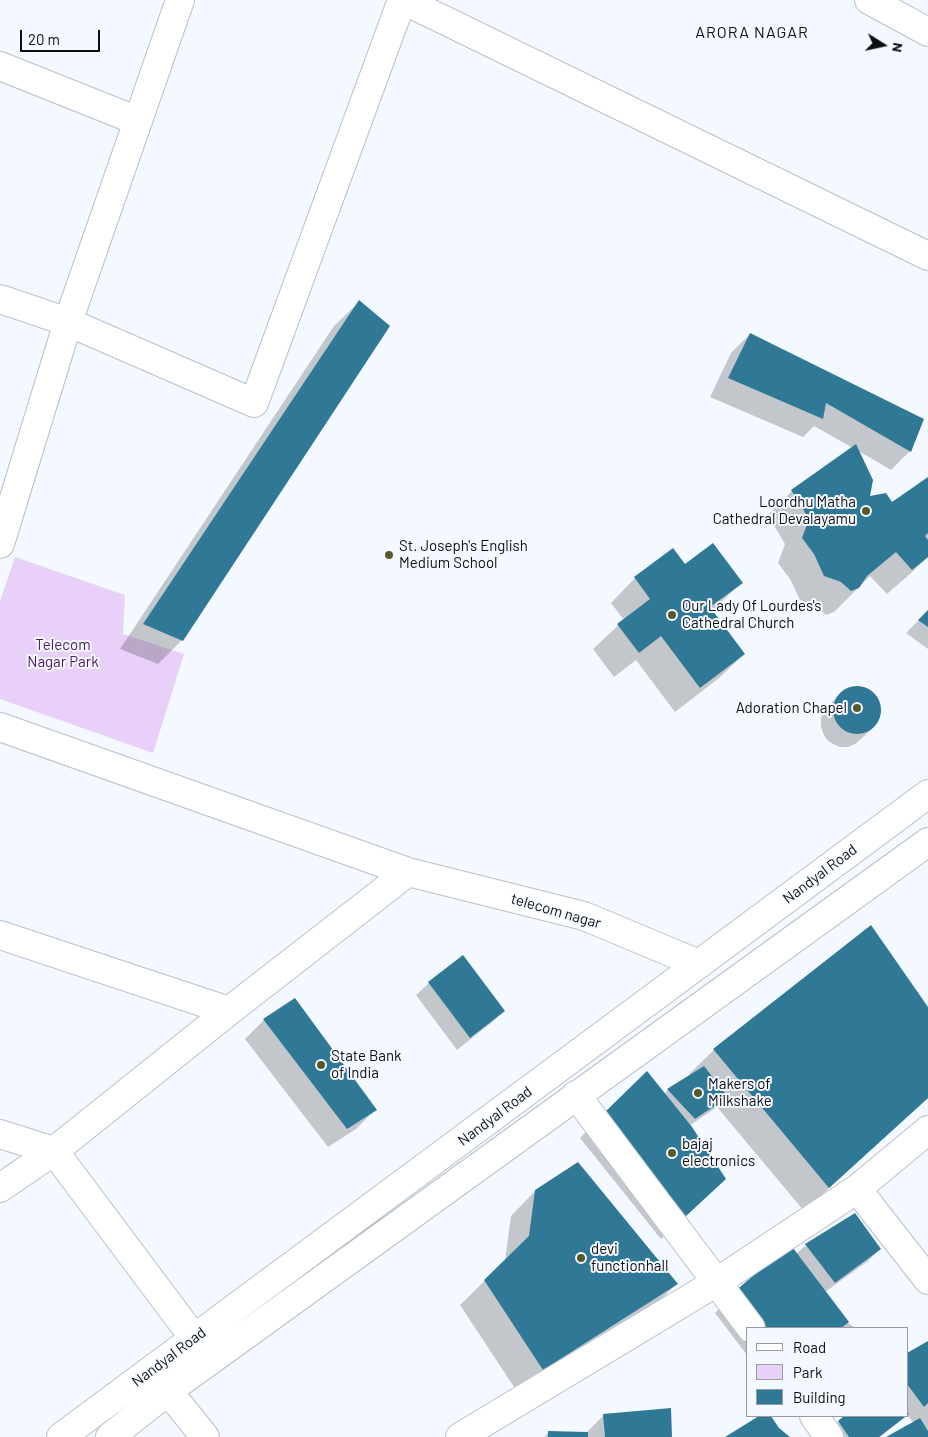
<!DOCTYPE html>
<html>
<head>
<meta charset="utf-8">
<style>
	body { margin:0 }
	#map { position:relative; width:928px; height:1437px; overflow:hidden; background:#f4f9ff; font-family:Barlow,sans-serif }
	canvas { display:block }
	.legend { position:absolute; left:746px; top:1327px; width:162px; height:90px; box-sizing:border-box; background:#f4f9ff; border:1px solid #989ba1; margin:0; padding:6px 9px; list-style:none; font-size:15px; color:#0d0f13 }
	.legend li { display:flex; align-items:center; gap:10px; height:25px }
	.legend b { width:25px; border:1px solid #989ba1 }
	.north { position:absolute; left:858px; top:20px; width:50px; height:50px; -webkit-text-stroke:4px #f4f9ff; paint-order:stroke; rotate:100deg; font-size:14px; font-weight:700; line-height:20px; text-align:center; color:#0d0f13 }
	.north::after { content:''; display:block; margin:auto; width:18px; height:22px; background:#0d0f13; clip-path:polygon(50% 0,100% 100%,50% 72%,0 100%) }
	.scale { position:absolute; left:20px; top:30px; width:80px; height:22px; box-sizing:border-box; border:2px solid #0d0f13; border-top:0; padding-left:6px; font-size:15px; line-height:18px; white-space:nowrap; color:#0d0f13; -webkit-text-stroke:4px #f4f9ff; paint-order:stroke }
</style>
</head>
<body>
<div id="map">
<canvas width="928" height="1437"></canvas>
<ul class="legend">
<li><b style="height:6px;background:#fff"></b>Road</li>
<li><b style="height:14px;background:#e9d0f8"></b>Park</li>
<li><b style="height:14px;background:#2f7996"></b>Building</li>
</ul>
<div class="north">N</div>
<div class="scale">20 m</div>
</div>
<script>
const context = document.querySelector('canvas').getContext('2d');
context.lineJoin = 'round';
function fillPath(path, color) { context.fillStyle = color; context.fill(path, 'evenodd'); }
function trace(path, color, width, dash) { context.strokeStyle = color; context.lineWidth = width; context.lineCap = dash ? 'butt' : 'round'; context.setLineDash(dash || []); context.stroke(path); }
function label(font, color, halo, rows, align = 'center') {
  context.font = font + ' Barlow,sans-serif'; context.lineWidth = 4; context.setLineDash([]); context.textBaseline = 'middle'; context.strokeStyle = halo; context.fillStyle = color; for (const [text, x, y, turn = 0] of rows) {
    context.save(); context.translate(x, y); context.rotate((+turn || 0) * Math.PI / 180); context.textAlign = isNaN(turn) ? turn : align; if (halo) context.strokeText(text, 0, 0); context.fillText(text, 0, 0); context.restore();
  }
}
const green = new Path2D(`
	M 15,557 L 125,595 L 123,634 L 184,654 L 153,753 L 0,699 L 0,601 Z`);
const shadow = new Path2D(`
	M 359,302 L 182,640 L 158,664 L 120,649 L 334,326 Z
	M 750,334 L 910,451 L 891,470 L 857,450 L 868,497 L 891,503 L 928,479 L 928,557 L 910,574 L 887,594 L 870,576 L 834,612 L 826,615 L 816,606 L 800,600 L 790,579 L 778,563 L 785,544 L 768,515 L 792,491 L 853,448 L 814,426 L 803,437 L 710,397 L 731,353 Z
	M 685,566 L 741,583 L 712,611 L 744,654 L 719,678 L 675,712 L 636,660 L 614,677 L 593,649 L 624,620 L 611,603 L 635,578 Z
	M 928,611 L 928,649 L 906,633 Z
	M 856,687 L 864,688 L 871,691 L 877,697 L 880,704 L 881,712 L 879,719 L 875,726 L 861,739 L 855,744 L 848,747 L 840,747 L 833,744 L 827,740 L 823,733 L 821,726 L 821,718 L 824,712 L 829,705 L 842,692 L 849,688 Z
	M 429,983 L 504,1011 L 491,1023 L 457,1050 L 416,995 Z
	M 295,1000 L 375,1110 L 356,1129 L 328,1147 L 245,1039 L 264,1020 Z
	M 928,1009 L 928,1098 L 804,1211 L 717,1107 L 689,1126 L 700,1203 L 661,1239 L 580,1138 L 604,1114 L 664,1094 L 668,1090 L 691,1076 L 689,1074 L 714,1050 Z
	M 535,1191 L 676,1284 L 652,1309 L 518,1393 L 460,1305 L 505,1261 L 511,1216 Z
	M 806,1245 L 880,1249 L 867,1262 L 825,1292 L 847,1322 L 855,1328 L 747,1328 L 747,1355 L 715,1313 L 734,1294 L 796,1254 Z
	M 928,1342 L 928,1437 L 888,1437 L 914,1423 L 907,1415 L 907,1355 Z
	M 604,1415 L 671,1437 L 544,1437 L 549,1432 L 586,1433 Z
	M 846,1416 L 906,1416 L 880,1437 L 839,1437 L 832,1428 Z`);
const building = new Path2D(`
	M 359,300 L 390,326 L 183,641 L 143,624 Z
	M 750,333 L 924,419 L 911,452 L 826,403 L 823,419 L 728,378 Z
	M 856,444 L 873,480 L 870,496 L 886,493 L 892,502 L 928,477 L 928,533 L 925,536 L 928,540 L 928,557 L 912,570 L 896,552 L 867,576 L 859,588 L 851,591 L 841,582 L 824,576 L 814,554 L 802,538 L 809,519 L 791,490 Z
	M 713,543 L 743,583 L 710,607 L 745,654 L 700,688 L 661,636 L 639,653 L 617,624 L 650,599 L 634,577 L 673,548 L 685,564 Z
	M 928,610 L 928,627 L 918,620 Z
	M833 710a24 24 0 1 1 48 0a24 24 0 1 1-48 0Z
	M 871,925 L 928,1007 L 928,1098 L 829,1188 L 713,1049 Z
	M 463,955 L 505,1011 L 470,1038 L 428,982 Z
	M 295,998 L 377,1110 L 347,1129 L 263,1019 Z
	M 704,1066 L 728,1097 L 695,1119 L 667,1089 Z
	M 647,1071 L 692,1127 L 726,1179 L 686,1216 L 604,1113 Z
	M 578,1162 L 678,1284 L 543,1370 L 484,1280 L 529,1236 L 535,1190 Z
	M 855,1213 L 881,1249 L 835,1283 L 805,1244 Z
	M 790,1244 L 849,1322 L 841,1328 L 760,1328 L 733,1293 Z
	M 928,1341 L 928,1403 L 924,1407 L 907,1384 L 907,1353 Z
	M 671,1408 L 672,1437 L 605,1437 L 603,1414 Z
	M 907,1410 L 909,1414 L 879,1437 L 849,1437 L 838,1421 L 844,1416 L 907,1416 Z
	M 759,1416 L 771,1416 L 779,1428 L 790,1437 L 725,1437 Z
	M 920,1418 L 928,1431 L 928,1437 L 886,1437 Z
	M 548,1431 L 588,1432 L 588,1437 L 548,1437 Z`);
const minor = new Path2D(`
	M 403,0 L 928,256
	M 869,0 L 928,32
	M 0,66 L 138,121
	M 0,299 L 68,322 L 254,403 L 402,0
	M 0,544 L 68,322 L 180,0
	M 0,727 L 408,872 L 584,916 L 699,964
	M 0,935 L 229,1011
	M 576,1095 L 751,1328
	M 0,1134 L 54,1151 L 194,1338
	M 0,1188 L 54,1151 L 229,1011 L 408,872
	M 857,1189 L 928,1280
	M 168,1391 L 205,1437
	M 814,1416 L 829,1437
	M 460,1437 L 717,1282 L 857,1189 L 928,1130`);
const major = new Path2D(`
	M 61,1437 L 928,794
	M 110,1437 L 168,1391 L 928,842`);
const markers = [
	[866,511,5,"#565a28"],
	[389,555,5,"#565a28"],
	[672,615,5,"#565a28"],
	[857,708,5,"#565a28"],
	[321,1065,5,"#565a28"],
	[698,1093,5,"#565a28"],
	[672,1153,5,"#565a28"],
	[581,1258,5,"#565a28"]
];
const poiNames = [
	["Loordhu Matha",856,502,"right"],
	["Cathedral Devalayamu",856,519,"right"],
	["St. Joseph's English",399,546],
	["Medium School",399,563],
	["Our Lady Of Lourdes's",682,606],
	["Cathedral Church",682,623],
	["Adoration Chapel",847,708,"right"],
	["State Bank",331,1056],
	["of India",331,1073],
	["Makers of",708,1084],
	["Milkshake",708,1101],
	["bajaj",682,1144],
	["electronics",682,1161],
	["devi",591,1249],
	["functionhall",591,1266]
];
const parkNames = [
	["Telecom",63,645],
	["Nagar Park",63,662]
];
const streetNames = [
	["Nandyal Road",820,874,-37],
	["telecom nagar",556,911,16],
	["Nandyal Road",495,1116,-37],
	["Nandyal Road",169,1357,-37]
];
const neighbourhoodNames = [
	["ARORA NAGAR",752,33]
];
fillPath(green, '#e9d0f8');
fillPath(shadow, '#0003');
fillPath(building, '#2f7996');
trace(minor, '#b8c0ca', 30);
trace(major, '#b8c0ca', 30);
trace(minor, '#fff', 28);
trace(major, '#fff', 28);
for (const [x, y, r, color] of markers) { const dot = new Path2D(); dot.arc(x, y, r, 0, 2 * Math.PI); context.fillStyle = color; context.fill(dot); trace(dot, '#f4f9ff', 2); }
label('15px', '#0d0f13', '#f4f9ff', poiNames, 'left');
label('15px', '#501969', '#f4f9ff', parkNames);
label('15px', '#0d0f13', '#f4f9ff', streetNames);
context.letterSpacing = '1px';
label('16px', '#0d0f13', '#f4f9ff', neighbourhoodNames);
context.letterSpacing = '0px';
</script>
</body>
</html>
